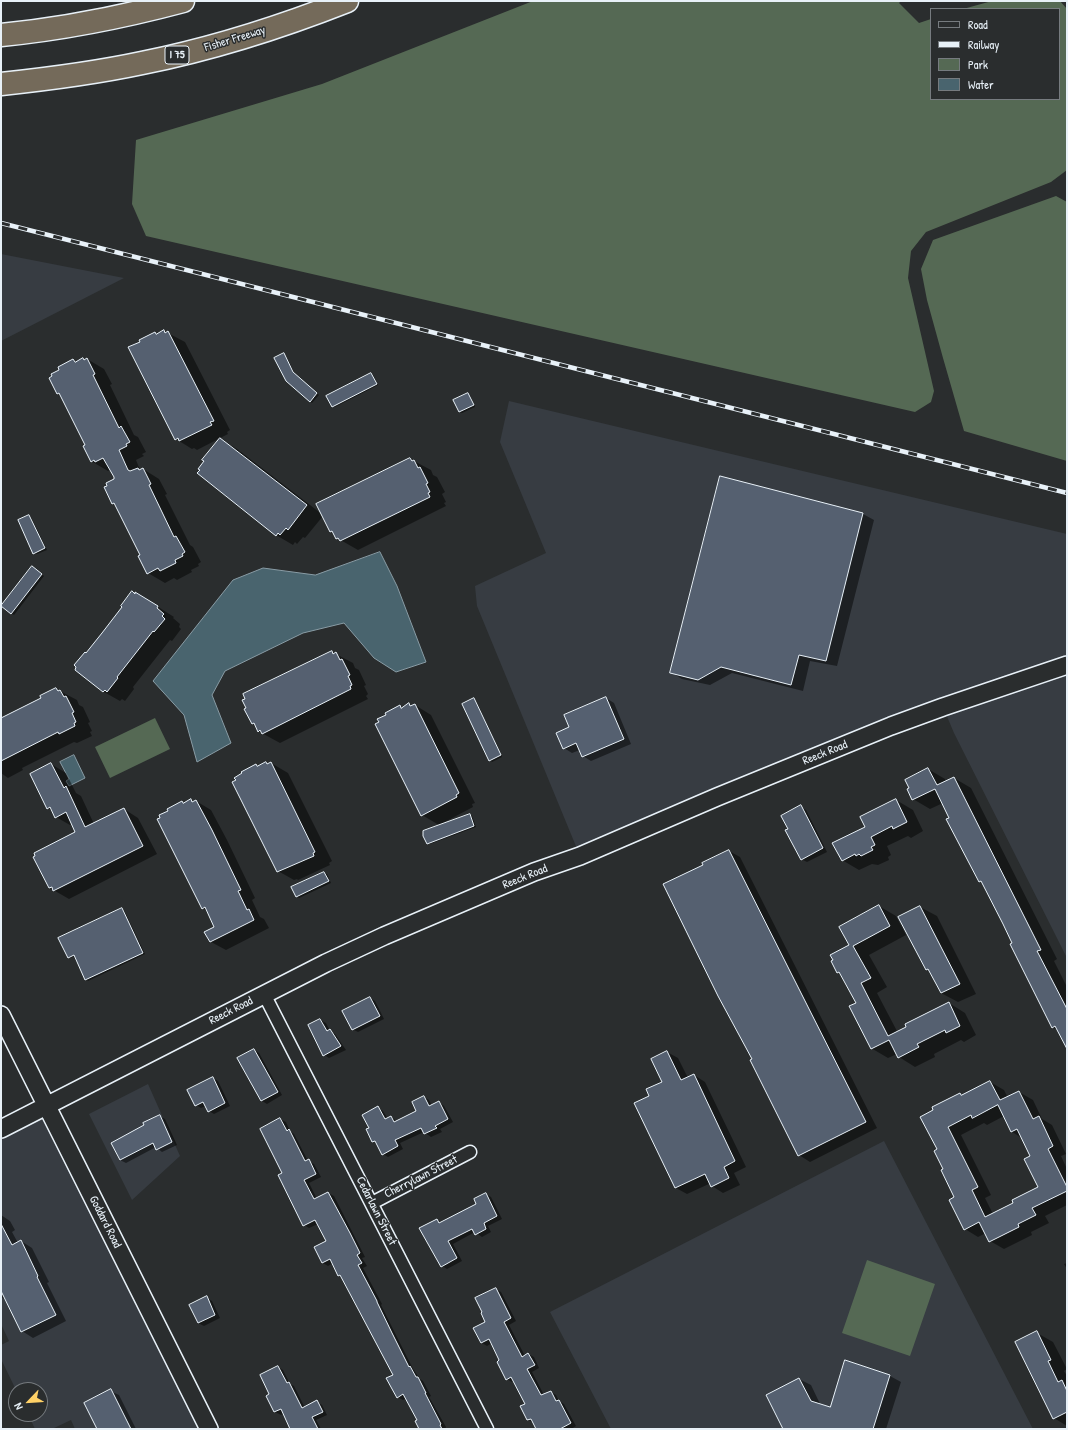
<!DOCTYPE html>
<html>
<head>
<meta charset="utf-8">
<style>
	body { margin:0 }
	#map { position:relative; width:1068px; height:1430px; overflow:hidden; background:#2a2d2e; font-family:"Patrick Hand",sans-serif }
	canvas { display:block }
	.frame { position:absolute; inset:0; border:2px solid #e8f1f8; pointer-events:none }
	.legend { position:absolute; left:930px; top:8px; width:130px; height:92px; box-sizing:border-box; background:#2a2d2e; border:1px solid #767b7f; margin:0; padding:5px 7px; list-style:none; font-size:12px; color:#e8f1f8 }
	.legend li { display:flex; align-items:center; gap:8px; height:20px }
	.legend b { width:20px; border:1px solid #767b7f }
	.north { position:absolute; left:8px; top:1382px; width:40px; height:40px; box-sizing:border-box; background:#2a2d2e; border:1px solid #767b7f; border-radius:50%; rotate:245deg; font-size:11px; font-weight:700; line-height:16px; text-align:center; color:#e8f1f8 }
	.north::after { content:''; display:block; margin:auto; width:14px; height:18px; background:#ffd166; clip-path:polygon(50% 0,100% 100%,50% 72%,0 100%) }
</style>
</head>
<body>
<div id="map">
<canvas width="1068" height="1430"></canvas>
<div class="frame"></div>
<ul class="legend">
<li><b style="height:5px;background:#2a2d2e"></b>Road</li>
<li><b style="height:5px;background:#e8f1f8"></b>Railway</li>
<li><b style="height:11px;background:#556954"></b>Park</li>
<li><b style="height:11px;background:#49646e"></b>Water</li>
</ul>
<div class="north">N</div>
</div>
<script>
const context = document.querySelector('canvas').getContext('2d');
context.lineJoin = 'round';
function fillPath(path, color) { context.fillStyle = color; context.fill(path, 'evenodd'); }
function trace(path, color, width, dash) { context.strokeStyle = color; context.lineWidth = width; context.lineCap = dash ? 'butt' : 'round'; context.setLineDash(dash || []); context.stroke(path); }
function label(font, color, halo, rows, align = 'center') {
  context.font = font + ' "Patrick Hand",sans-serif'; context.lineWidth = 3; context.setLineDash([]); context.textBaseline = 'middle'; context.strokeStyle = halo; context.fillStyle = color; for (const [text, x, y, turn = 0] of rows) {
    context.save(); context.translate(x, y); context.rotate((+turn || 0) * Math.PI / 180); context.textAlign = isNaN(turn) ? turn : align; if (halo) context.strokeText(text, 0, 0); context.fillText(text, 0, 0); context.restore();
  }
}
const built = new Path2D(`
	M 1,254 L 124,278 L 1,341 Z
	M 509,401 L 1067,534 L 1067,958 L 954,733 L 943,707 L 580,856 L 477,606 L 475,586 L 546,553 L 500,442 Z
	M 148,1084 L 180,1156 L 132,1200 L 89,1114 Z
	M 47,1106 L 209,1429 L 75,1429 L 71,1420 L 52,1429 L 35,1429 L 28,1414 L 40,1414 L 40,1390 L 16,1390 L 1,1359 L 1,1345 L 9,1341 L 1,1324 L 1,1129 Z
	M 884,1141 L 1033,1429 L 611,1429 L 550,1312 Z`);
const green = new Path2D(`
	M 533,1 L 901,1 L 899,3 L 919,23 L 931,19 L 931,99 L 1059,99 L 1059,9 L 963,9 L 992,1 L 1060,1 L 1067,9 L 1067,170 L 1051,182 L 926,232 L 911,251 L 908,278 L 934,391 L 931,402 L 915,412 L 146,236 L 132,204 L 136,140 L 322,84 Z
	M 1056,196 L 1067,202 L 1067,461 L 964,431 L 943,358 L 927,300 L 921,269 L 933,240 Z
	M 155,718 L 170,749 L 110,778 L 95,747 Z
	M 867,1260 L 935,1284 L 910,1356 L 842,1333 Z`);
const water = new Path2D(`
	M 380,552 L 397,586 L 426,662 L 396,672 L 374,658 L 344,623 L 303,633 L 225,671 L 212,695 L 231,743 L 197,762 L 184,715 L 153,681 L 233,580 L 263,568 L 315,575 Z
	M 74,755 L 85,778 L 69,786 L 66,781 L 69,779 L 60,762 Z`);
const shadow = new Path2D(`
	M 164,331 L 185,342 L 230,430 L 227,432 L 228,434 L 197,450 L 194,448 L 192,449 L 176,439 L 141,342 L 155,333 L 158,334 Z
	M 284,355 L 286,356 L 295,374 L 319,395 L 312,403 L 288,381 Z
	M 83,359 L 85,360 L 87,359 L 104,369 L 112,384 L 110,385 L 134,435 L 138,437 L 146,452 L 142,454 L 144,456 L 136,460 L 140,470 L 143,469 L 159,479 L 167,494 L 165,495 L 190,545 L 193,547 L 201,562 L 198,564 L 199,566 L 191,570 L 192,572 L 177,580 L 174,578 L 165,583 L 148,573 L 141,556 L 116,505 L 112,503 L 108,486 L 115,480 L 115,476 L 111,470 L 108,471 L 91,461 L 86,446 L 61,395 L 57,393 L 60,370 L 73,361 L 76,362 Z
	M 371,374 L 373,375 L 378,385 L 335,407 L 333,406 Z
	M 468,394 L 470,395 L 475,407 L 462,413 L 459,412 Z
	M 220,439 L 237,449 L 323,515 L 410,459 L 431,470 L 433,475 L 437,477 L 445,492 L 442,494 L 446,502 L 444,503 L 446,506 L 358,550 L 337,538 L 334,533 L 331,531 L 323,516 L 305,538 L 303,537 L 297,544 L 295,542 L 293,545 L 276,535 Z
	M 720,478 L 863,514 L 874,520 L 837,666 L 810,661 L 803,691 L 732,673 L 710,685 L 682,679 L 671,672 Z
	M 29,516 L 31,517 L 47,550 L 37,554 L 34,553 Z
	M 35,569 L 44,576 L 14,615 L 3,606 Z
	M 152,603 L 174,617 L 173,618 L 180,624 L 179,627 L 181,629 L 172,641 L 170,640 L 133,687 L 134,689 L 125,701 L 122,699 L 120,701 L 104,692 L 76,669 L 87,654 Z
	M 332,652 L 353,663 L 355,668 L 359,670 L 366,685 L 364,686 L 368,694 L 366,696 L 368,699 L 280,743 L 258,731 L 256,725 L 252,724 Z
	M 56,689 L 77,700 L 79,705 L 83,707 L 90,722 L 88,723 L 92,731 L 90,732 L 92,736 L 77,743 L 74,742 L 22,768 L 23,770 L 8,778 L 1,773 L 1,719 L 42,698 Z
	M 606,698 L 614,703 L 631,744 L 591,761 L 583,756 L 580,750 L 572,753 L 564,748 L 571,727 Z
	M 474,699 L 476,701 L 502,757 L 492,762 L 490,760 Z
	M 409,705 L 412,707 L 415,705 L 431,715 L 475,803 L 472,804 L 473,807 L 439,825 L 422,815 L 380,722 L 400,707 L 402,708 Z
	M 266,763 L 269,765 L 271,763 L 288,773 L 332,861 L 329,863 L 330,865 L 298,880 L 297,879 L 294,880 L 278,871 L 256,765 L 258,766 Z
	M 51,764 L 66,773 L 76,793 L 81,796 L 94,824 L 124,809 L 138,818 L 157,854 L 69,899 L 50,888 L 76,832 L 72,824 L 70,825 L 56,817 L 53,811 L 48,808 Z
	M 928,769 L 945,779 L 946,782 L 954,778 L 971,788 L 1057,959 L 1054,961 L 1067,987 L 1067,1047 L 1059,1031 L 1052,1027 L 984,884 L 979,881 L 943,803 L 930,809 L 913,799 Z
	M 896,800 L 913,810 L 923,831 L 911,838 L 908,836 L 887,846 L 891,855 L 888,857 L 889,860 L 878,865 L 872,864 L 859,870 L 842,860 L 866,827 Z
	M 191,801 L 194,802 L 196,801 L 211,810 L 227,840 L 255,898 L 252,900 L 260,917 L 264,919 L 269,928 L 226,950 L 211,942 L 216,927 L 209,912 L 203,908 L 184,804 Z
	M 801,807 L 806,810 L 827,852 L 807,862 L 801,859 L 789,830 Z
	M 470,815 L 472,816 L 476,827 L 430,844 L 427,843 Z
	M 729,851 L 740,857 L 877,1128 L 810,1162 L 799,1155 L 753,1059 L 704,866 Z
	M 324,873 L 327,874 L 331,883 L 299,898 L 297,896 Z
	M 879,906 L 896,916 L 906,935 L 869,955 L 887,987 L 877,993 L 898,1033 L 949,1003 L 965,1013 L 976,1035 L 964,1042 L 961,1040 L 934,1054 L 935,1057 L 915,1067 L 899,1057 L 897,1054 L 888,1058 L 871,1048 L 857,1003 L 842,975 L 838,972 L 850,945 Z
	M 920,907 L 937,916 L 976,994 L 958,1002 L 941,993 L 931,972 L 927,969 Z
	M 122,909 L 124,910 L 145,954 L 88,981 L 86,979 L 75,956 L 71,958 L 68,957 Z
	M 370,998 L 375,1001 L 384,1019 L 358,1032 L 352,1029 Z
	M 320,1020 L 326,1023 L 330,1031 L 335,1034 L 346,1050 L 329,1058 L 324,1055 Z
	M 254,1050 L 259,1053 L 282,1095 L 267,1104 L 262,1101 L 238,1059 Z
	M 667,1052 L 678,1058 L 688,1078 L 694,1075 L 705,1082 L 746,1167 L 734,1173 L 740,1185 L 723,1193 L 712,1186 L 711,1183 L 687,1194 L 676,1188 L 651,1096 L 663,1082 Z
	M 213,1078 L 218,1081 L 230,1106 L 214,1114 L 209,1111 L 206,1106 L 201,1108 L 196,1105 Z
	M 990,1082 L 1004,1090 L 1008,1098 L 1019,1092 L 1033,1100 L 1042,1119 L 1052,1125 L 1066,1154 L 1061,1156 L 1067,1169 L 1067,1205 L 1045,1216 L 1049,1223 L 1031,1232 L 1032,1235 L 1004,1249 L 990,1241 L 986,1233 L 978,1237 L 965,1229 L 956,1198 L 944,1170 L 938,1150 L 960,1094 L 962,1096 ZM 1004,1116 L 1012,1132 L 1022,1138 L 1031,1156 L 1040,1187 L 1014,1203 L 993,1214 L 985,1198 L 991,1195 L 961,1135 L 984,1123 L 987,1125 Z
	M 424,1097 L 429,1100 L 432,1106 L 439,1102 L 444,1106 L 453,1122 L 440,1129 L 442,1132 L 431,1137 L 424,1132 L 400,1143 L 403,1149 L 388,1157 L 383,1154 L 378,1144 L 373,1141 L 370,1128 L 378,1108 L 383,1111 L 388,1119 L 391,1117 L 397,1121 L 418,1111 Z
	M 160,1116 L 165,1119 L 177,1145 L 162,1152 L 156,1147 L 126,1163 L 120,1160 Z
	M 280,1119 L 286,1122 L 290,1131 L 294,1134 L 308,1161 L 314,1164 L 321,1177 L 309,1183 L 317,1199 L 328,1193 L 334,1196 L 365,1257 L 362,1258 L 367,1266 L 363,1268 L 382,1304 L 381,1305 L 413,1369 L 420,1379 L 423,1381 L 431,1396 L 429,1397 L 446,1427 L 445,1429 L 420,1429 L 418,1421 L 407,1398 L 403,1400 L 397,1397 L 394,1375 L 343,1277 L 339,1275 L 333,1263 L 328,1266 L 323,1263 L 315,1247 L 327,1241 L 318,1224 L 309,1228 L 304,1225 L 283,1174 Z
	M 486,1194 L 491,1197 L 502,1219 L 488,1226 L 491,1232 L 482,1237 L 475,1232 L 453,1244 L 462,1261 L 447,1269 L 442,1266 L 437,1220 L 442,1223 L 477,1205 Z
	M 1,1215 L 10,1221 L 15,1230 L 12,1232 L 18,1243 L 21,1241 L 32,1248 L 49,1282 L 47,1283 L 66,1321 L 33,1338 L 22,1331 L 6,1300 L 1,1297 Z
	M 1067,1263 L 1067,1269 L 1064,1264 Z
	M 496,1289 L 501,1292 L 516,1321 L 509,1325 L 525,1356 L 528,1354 L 534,1357 L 539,1368 L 532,1372 L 544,1395 L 551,1392 L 556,1395 L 559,1401 L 564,1404 L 576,1426 L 571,1429 L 537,1429 L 534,1423 L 528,1420 L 526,1404 L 515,1381 L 512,1382 L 507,1379 L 501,1361 L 492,1343 L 487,1346 L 482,1343 L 474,1329 L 487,1322 Z
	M 207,1298 L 212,1301 L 220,1318 L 204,1326 L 198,1323 Z
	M 1037,1333 L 1053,1342 L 1067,1369 L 1064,1371 L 1067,1376 L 1067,1426 L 1054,1418 Z
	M 846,1361 L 890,1376 L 901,1382 L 886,1429 L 784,1429 L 799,1379 L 811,1385 L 821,1406 L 830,1409 Z
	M 278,1367 L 283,1370 L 290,1384 L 294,1386 L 305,1408 L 317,1402 L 322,1405 L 327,1415 L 316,1420 L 321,1429 L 291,1429 L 284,1413 L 281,1415 L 275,1412 L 267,1396 L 271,1395 Z
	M 110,1391 L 119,1395 L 136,1429 L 98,1429 Z`);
const building = new Path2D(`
	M 164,330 L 165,333 L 168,331 L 214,421 L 210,422 L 212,425 L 179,441 L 178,438 L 175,440 L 128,347 L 140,342 L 139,340 L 155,332 L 156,334 Z
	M 284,353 L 293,372 L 317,393 L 310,402 L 286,381 L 274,358 Z
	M 83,358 L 84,360 L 87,358 L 95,374 L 93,375 L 119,428 L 121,426 L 130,442 L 126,444 L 127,446 L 119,450 L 128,470 L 130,471 L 138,468 L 139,470 L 143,468 L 151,484 L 149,485 L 174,537 L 176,536 L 185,552 L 182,554 L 183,556 L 175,560 L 176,563 L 160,571 L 158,568 L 147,574 L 138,556 L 140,555 L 114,503 L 112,504 L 104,487 L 107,486 L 106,483 L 114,479 L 114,477 L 103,458 L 95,462 L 94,460 L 91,462 L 83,446 L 85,445 L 59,393 L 57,394 L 49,378 L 52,376 L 51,374 L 59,370 L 58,367 L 73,359 L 75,362 Z
	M 371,373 L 377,384 L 332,407 L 326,396 Z
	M 468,393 L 474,405 L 459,412 L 453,400 Z
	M 220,438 L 307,505 L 288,530 L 286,528 L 280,535 L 278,533 L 276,536 L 197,473 L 200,470 L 198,469 L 204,461 L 202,460 Z
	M 410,458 L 412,461 L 414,460 L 418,468 L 420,467 L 428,483 L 426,484 L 430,492 L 428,493 L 430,497 L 340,541 L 338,538 L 336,539 L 332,531 L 330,532 L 316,504 Z
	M 720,476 L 863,513 L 826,661 L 799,655 L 791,685 L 721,667 L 698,680 L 670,673 Z
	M 29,515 L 45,548 L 33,554 L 18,520 Z
	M 32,566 L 42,574 L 11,614 L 1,606 Z
	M 132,591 L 135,594 L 135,592 L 158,606 L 157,608 L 164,614 L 162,616 L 165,619 L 154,632 L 153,631 L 117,677 L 118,678 L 107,692 L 105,690 L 103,692 L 75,670 L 76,667 L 74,665 L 85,652 L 86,653 L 102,633 L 122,607 L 121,606 Z
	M 332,651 L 333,654 L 336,652 L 340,660 L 342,659 L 350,675 L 348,676 L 352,685 L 350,686 L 351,689 L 262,734 L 260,730 L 258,732 L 254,723 L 252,724 L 244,709 L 246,708 L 242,700 L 245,699 L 243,694 Z
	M 56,688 L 58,691 L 60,690 L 64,697 L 66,696 L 74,712 L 72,713 L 76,722 L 74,723 L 75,726 L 59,734 L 58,732 L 1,761 L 1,718 L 41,698 L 40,696 Z
	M 606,697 L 624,739 L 582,757 L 576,743 L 563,749 L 556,733 L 569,727 L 564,715 Z
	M 474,698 L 501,755 L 489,761 L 462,704 Z
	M 409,703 L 410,706 L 415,704 L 459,793 L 456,795 L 457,797 L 421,816 L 375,724 L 379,722 L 377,719 L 386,715 L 385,713 L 400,705 L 401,708 Z
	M 266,762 L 267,764 L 271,762 L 315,852 L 313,853 L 314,856 L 277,872 L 232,782 L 236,780 L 234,778 L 242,773 L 241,772 L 256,764 L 257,766 Z
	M 51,763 L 64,788 L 66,786 L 85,827 L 124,808 L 143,846 L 53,891 L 52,887 L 49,888 L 33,857 L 35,856 L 34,853 L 75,832 L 66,812 L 55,818 L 50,807 L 47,809 L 30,774 Z
	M 928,768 L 937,785 L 954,777 L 1041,950 L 1037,951 L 1067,1009 L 1067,1049 L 1055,1026 L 1052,1028 L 1010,944 L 1012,943 L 1003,924 L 981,881 L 979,882 L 946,819 L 949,818 L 935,789 L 912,800 L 907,789 L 909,788 L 905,780 Z
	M 191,799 L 192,802 L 196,800 L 212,830 L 241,890 L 238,891 L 247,910 L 249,909 L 254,920 L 210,942 L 204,932 L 214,927 L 205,907 L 202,909 L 157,819 L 160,818 L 159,815 L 168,811 L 167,809 L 182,801 L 183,803 Z
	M 896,799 L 907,822 L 893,829 L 892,826 L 871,837 L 875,845 L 871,847 L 873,850 L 861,856 L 859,854 L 856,856 L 855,854 L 842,861 L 832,843 L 865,827 L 860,817 Z
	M 801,805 L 823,848 L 801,860 L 785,830 L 788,829 L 781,816 Z
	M 470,814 L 474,826 L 427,844 L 423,836 L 423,831 Z
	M 729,850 L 866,1122 L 798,1156 L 750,1060 L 752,1059 L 718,996 L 663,884 L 703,865 L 702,863 Z
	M 324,872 L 329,881 L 296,897 L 291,887 Z
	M 879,905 L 890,926 L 853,946 L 871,978 L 861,983 L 888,1036 L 906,1027 L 905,1024 L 949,1002 L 960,1026 L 946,1033 L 945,1030 L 917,1044 L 919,1047 L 898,1058 L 889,1040 L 871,1049 L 849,1006 L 856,1003 L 839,972 L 837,973 L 831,961 L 833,960 L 830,955 L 849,945 L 839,927 Z
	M 920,906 L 960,984 L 941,993 L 928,969 L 926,970 L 898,917 Z
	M 122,908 L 143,953 L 85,980 L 74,955 L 68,958 L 58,938 Z
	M 370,997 L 380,1016 L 352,1030 L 342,1011 Z
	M 320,1019 L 327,1031 L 330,1029 L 341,1046 L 323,1056 L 308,1025 Z
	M 254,1049 L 278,1092 L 261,1101 L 237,1058 Z
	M 667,1051 L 681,1080 L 694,1074 L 735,1161 L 724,1167 L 729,1178 L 711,1187 L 705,1174 L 675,1188 L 634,1103 L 649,1096 L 646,1089 L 662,1082 L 651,1059 Z
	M 213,1077 L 225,1103 L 208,1112 L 203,1102 L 195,1106 L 187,1090 Z
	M 990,1081 L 1000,1100 L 1019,1091 L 1033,1119 L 1039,1116 L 1053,1146 L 1048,1149 L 1067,1187 L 1067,1191 L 1032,1208 L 1036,1215 L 1018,1224 L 1019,1227 L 989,1242 L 979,1222 L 964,1230 L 949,1200 L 954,1197 L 941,1170 L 943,1169 L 934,1151 L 937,1149 L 920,1117 L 933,1110 L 932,1107 L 960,1093 L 961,1095 ZM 998,1105 L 1011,1132 L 1017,1129 L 1030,1156 L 1024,1159 L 1038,1187 L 1012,1200 L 1013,1203 L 985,1217 L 972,1190 L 978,1187 L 948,1127 L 971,1115 L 972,1118 Z
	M 424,1096 L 429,1106 L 439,1101 L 448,1119 L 435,1126 L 437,1128 L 424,1134 L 421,1128 L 395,1140 L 398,1146 L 382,1155 L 375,1141 L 372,1142 L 366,1129 L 369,1128 L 362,1115 L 378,1106 L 385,1119 L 391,1116 L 394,1122 L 416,1111 L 412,1102 Z
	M 160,1115 L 172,1142 L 156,1150 L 153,1143 L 120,1160 L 111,1143 L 144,1125 L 143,1123 Z
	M 280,1118 L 287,1131 L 289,1129 L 305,1161 L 309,1159 L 316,1174 L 304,1180 L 314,1199 L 328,1192 L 350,1233 L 360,1253 L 357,1255 L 362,1263 L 358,1265 L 377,1301 L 377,1302 L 392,1333 L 409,1367 L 410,1366 L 416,1377 L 418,1377 L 426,1393 L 425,1393 L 441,1424 L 440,1425 L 442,1429 L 419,1429 L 415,1421 L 417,1420 L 403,1394 L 397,1398 L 386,1378 L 393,1375 L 340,1275 L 338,1276 L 330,1259 L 322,1263 L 314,1247 L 326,1241 L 315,1220 L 303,1226 L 278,1175 L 282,1173 L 260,1129 Z
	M 486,1193 L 497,1216 L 484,1223 L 486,1229 L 475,1235 L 472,1229 L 448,1241 L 457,1258 L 441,1267 L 419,1228 L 437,1219 L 439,1223 L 476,1204 L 474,1199 Z
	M 1,1224 L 12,1245 L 21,1240 L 38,1276 L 37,1277 L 56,1315 L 21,1332 L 1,1291 Z
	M 496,1288 L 511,1318 L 504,1322 L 522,1357 L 528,1353 L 535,1365 L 527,1369 L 541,1395 L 551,1391 L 556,1401 L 559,1400 L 571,1423 L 560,1429 L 536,1429 L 531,1419 L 527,1420 L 520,1406 L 525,1404 L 511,1377 L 506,1380 L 497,1362 L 499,1360 L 489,1339 L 481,1343 L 473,1328 L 485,1322 L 481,1313 L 482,1312 L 475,1298 Z
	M 207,1296 L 215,1315 L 198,1323 L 189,1305 Z
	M 1037,1331 L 1051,1360 L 1048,1361 L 1058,1382 L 1062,1380 L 1067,1391 L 1067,1412 L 1053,1419 L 1015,1342 Z
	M 845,1360 L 890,1375 L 873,1429 L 783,1429 L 766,1395 L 799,1378 L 811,1401 L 830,1407 Z
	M 278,1366 L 287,1383 L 289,1382 L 302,1408 L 317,1400 L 323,1412 L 312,1417 L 318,1429 L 290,1429 L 281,1409 L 274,1412 L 266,1396 L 269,1394 L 260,1375 Z
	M 111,1389 L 131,1429 L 97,1429 L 84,1403 Z`);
const street = new Path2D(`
	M 264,994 L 487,1429
	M 372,1203 L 470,1152`);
const secondary = new Path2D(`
	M 1,1015 L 209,1429
	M 1,1129 L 326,963 L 384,936 L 534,872 L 580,856 L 717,797 L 891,726 L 943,707 L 1067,665`);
const highway = new Path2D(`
	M 1,35 C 62,29 123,17 183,1
	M 1,84 C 48,79 95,73 142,63 C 212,49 281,27 347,1`);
const rail = new Path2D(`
	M 1,223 L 1067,493`);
const shields = [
	[177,55,24]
];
const shieldNames = [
	["I 75",177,55]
];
const streetNames = [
	["Fisher Freeway",235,39,-17],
	["Reeck Road",825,753,-22],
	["Reeck Road",525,877,-22],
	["Reeck Road",231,1011,-27],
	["Cherrylawn Street",421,1177,-27],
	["Cedarlawn Street",376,1211,63],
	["Goddard Road",105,1222,63]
];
fillPath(built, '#373c42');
fillPath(green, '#556954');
fillPath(water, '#49646e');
trace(water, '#899ca5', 1);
fillPath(shadow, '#0007');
fillPath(building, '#556070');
trace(building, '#e8f1f8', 1);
trace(street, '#e8f1f8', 15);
trace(secondary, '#e8f1f8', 20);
trace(highway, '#e8f1f8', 25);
trace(street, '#2a2d2e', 12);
trace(secondary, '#2a2d2e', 17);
trace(highway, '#746a5a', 22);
trace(rail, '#e8f1f8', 4.5);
trace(rail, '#2a2d2e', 3, [9]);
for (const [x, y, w] of shields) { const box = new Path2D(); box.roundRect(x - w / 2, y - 9, w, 18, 3); context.fillStyle = '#2a2d2e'; context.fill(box); trace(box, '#e8f1f8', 1); }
label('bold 11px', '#e8f1f8', null, shieldNames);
label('12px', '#e8f1f8', '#2a2d2e', streetNames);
</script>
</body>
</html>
